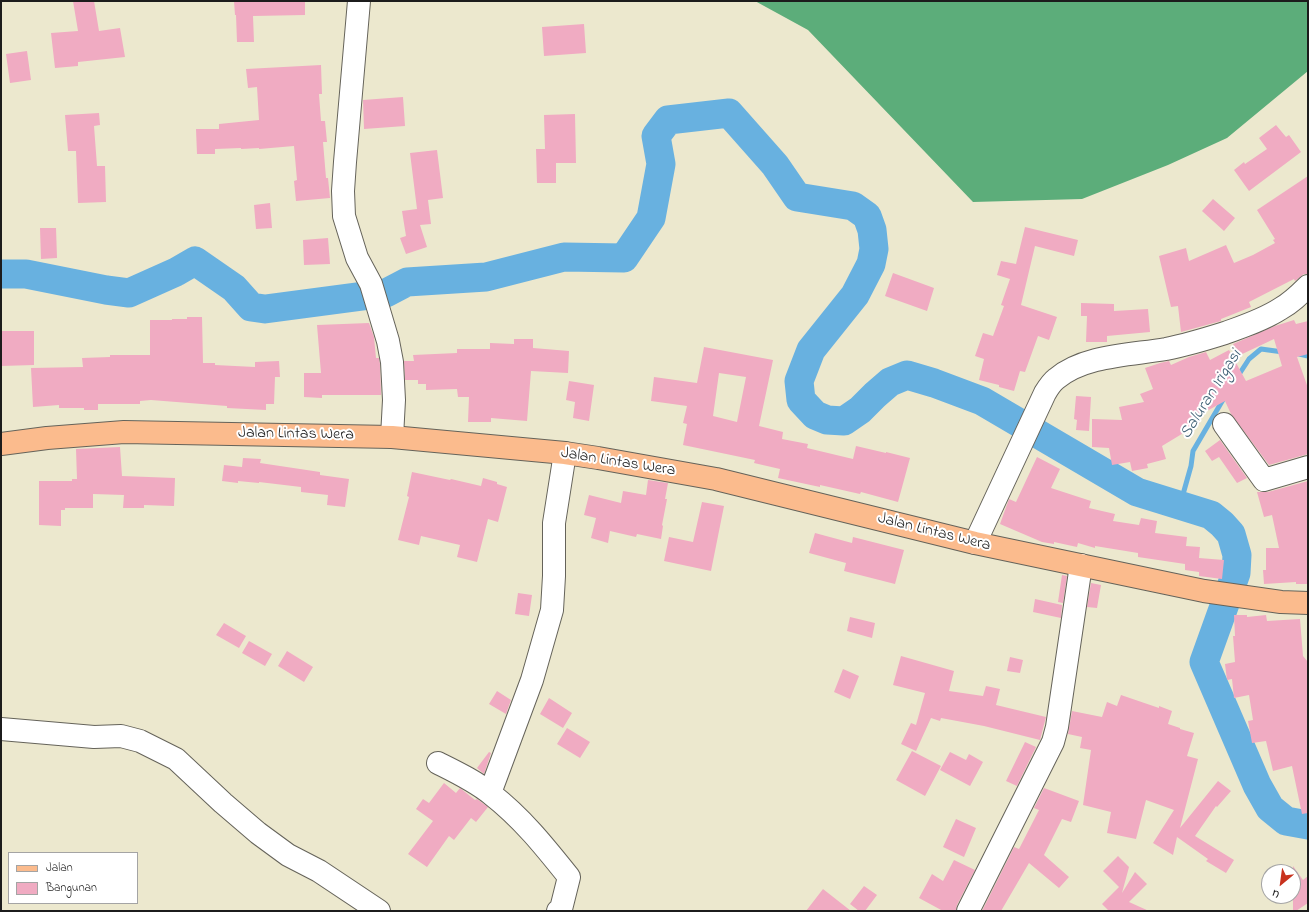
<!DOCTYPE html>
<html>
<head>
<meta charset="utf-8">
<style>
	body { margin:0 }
	#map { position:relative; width:1309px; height:912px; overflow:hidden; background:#ece8ce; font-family:"Indie Flower",sans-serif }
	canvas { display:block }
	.frame { position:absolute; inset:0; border:2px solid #1c1c1c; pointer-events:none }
	.legend { position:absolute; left:8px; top:852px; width:130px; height:52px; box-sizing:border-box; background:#fff; border:1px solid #a4a4a4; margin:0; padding:5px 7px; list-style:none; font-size:12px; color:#1c1c1c }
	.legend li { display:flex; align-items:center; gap:8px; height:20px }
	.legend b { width:20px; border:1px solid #a4a4a4 }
	.north { position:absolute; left:1261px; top:864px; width:40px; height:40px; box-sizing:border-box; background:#fff; border:1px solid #a4a4a4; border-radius:50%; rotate:209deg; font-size:11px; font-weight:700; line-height:16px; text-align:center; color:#1c1c1c }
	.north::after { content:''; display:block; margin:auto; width:14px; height:18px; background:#c8321e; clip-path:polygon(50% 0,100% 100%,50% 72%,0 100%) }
</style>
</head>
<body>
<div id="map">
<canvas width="1309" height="912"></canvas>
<div class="frame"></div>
<ul class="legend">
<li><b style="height:5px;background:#fbbb8d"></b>Jalan</li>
<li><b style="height:11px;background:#f0abc2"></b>Bangunan</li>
</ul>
<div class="north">U</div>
</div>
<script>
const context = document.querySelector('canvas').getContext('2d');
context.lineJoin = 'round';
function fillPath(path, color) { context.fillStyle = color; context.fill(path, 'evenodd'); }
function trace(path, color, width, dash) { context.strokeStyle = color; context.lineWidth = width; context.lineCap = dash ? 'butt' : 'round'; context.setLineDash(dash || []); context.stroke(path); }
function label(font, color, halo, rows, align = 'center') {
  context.font = font + ' "Indie Flower",sans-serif'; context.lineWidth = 4; context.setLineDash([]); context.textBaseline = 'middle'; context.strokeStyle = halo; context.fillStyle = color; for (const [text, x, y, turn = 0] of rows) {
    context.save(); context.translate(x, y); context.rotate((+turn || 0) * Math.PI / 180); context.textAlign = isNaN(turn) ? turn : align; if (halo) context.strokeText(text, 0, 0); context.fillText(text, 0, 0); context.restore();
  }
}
const forest = new Path2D(`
	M 755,1 L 1308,1 L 1308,71 L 1227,138 L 1168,165 L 1082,199 L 973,202 L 808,30 Z`);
const stream = new Path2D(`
	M 1299,354 L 1308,356
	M 1238,376 L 1249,359 L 1261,349 L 1283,352
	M 1180,505 L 1191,466 L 1193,451 L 1224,398`);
const river = new Path2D(`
	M 1,274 L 26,274 L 106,290 L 129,293 L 176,272 L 195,261 L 234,288 L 251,307 L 265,309 L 386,293 L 407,282 L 486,277 L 564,257 L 624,258 L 651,218 L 661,164 L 656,136 L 668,120 L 729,113 L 775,165 L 797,197 L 853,206 L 867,216 L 872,230 L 874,249 L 871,264 L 855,295 L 811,350 L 799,381 L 801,400 L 815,415 L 827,420 L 844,421 L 860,410 L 875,395 L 890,382 L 907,375 L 934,383 L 982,401 L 1137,492 L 1211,515 L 1222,524 L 1231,534 L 1237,555 L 1236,573 L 1204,662 L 1257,785 L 1270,808 L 1286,821 L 1308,825`);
const building = new Path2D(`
	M 73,1 L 94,1 L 99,31 L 120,28 L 125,57 L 78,62 L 78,66 L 55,68 L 51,33 L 78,31 Z
	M 234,1 L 305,1 L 305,15 L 253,16 L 254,42 L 237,42 L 236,15 L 235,15 Z
	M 584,24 L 586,53 L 544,56 L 542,27 Z
	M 27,51 L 31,80 L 10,83 L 6,54 Z
	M 321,65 L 322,94 L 319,94 L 321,121 L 325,121 L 327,142 L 323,142 L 326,178 L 328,178 L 330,198 L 296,201 L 294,181 L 297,180 L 294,146 L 259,149 L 259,148 L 241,149 L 241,148 L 215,149 L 215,154 L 197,154 L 196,129 L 219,129 L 219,124 L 259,120 L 257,87 L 248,88 L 246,69 Z
	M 403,97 L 405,126 L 364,129 L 363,100 Z
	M 99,113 L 100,125 L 94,126 L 97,166 L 105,166 L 106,202 L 78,203 L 76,151 L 68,151 L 65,115 Z
	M 575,114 L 576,163 L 556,163 L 556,183 L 537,183 L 536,149 L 545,149 L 544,115 Z
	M 1276,125 L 1286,137 L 1289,135 L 1301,152 L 1249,191 L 1234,170 L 1244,162 L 1245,164 L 1267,149 L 1259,138 Z
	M 437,150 L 443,198 L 428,200 L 431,224 L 420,225 L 427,247 L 406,254 L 400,238 L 406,236 L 402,211 L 417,209 L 410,153 Z
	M 1308,176 L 1308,274 L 1304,274 L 1295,281 L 1294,279 L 1249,302 L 1251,307 L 1221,319 L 1221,321 L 1181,332 L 1178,306 L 1171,307 L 1159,256 L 1186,248 L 1189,261 L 1226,245 L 1234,263 L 1253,255 L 1275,243 L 1273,240 L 1275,239 L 1257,210 Z
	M 1213,199 L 1235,218 L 1224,231 L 1202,211 Z
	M 270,203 L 272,228 L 256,229 L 254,205 Z
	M 1025,227 L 1078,240 L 1074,256 L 1035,246 L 1021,305 L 1057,317 L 1049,340 L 1038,336 L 1025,372 L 1020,371 L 1014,391 L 999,387 L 999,385 L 979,380 L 984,359 L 975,356 L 983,333 L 993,336 L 1004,306 L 1001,305 L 1010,279 L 997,275 L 1001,261 L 1016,264 Z
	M 40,228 L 56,228 L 57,258 L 41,259 Z
	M 328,238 L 330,264 L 304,265 L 303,240 Z
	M 893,273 L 934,288 L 927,311 L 885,296 Z
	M 1081,303 L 1114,304 L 1114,311 L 1148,309 L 1150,332 L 1107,336 L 1107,342 L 1086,342 L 1087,316 L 1081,316 Z
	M 187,317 L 202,317 L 203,363 L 215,363 L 215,365 L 255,367 L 255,362 L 279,361 L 280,377 L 275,377 L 274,404 L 266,404 L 266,410 L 227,408 L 227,406 L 151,400 L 140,401 L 140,404 L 98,404 L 98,410 L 84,410 L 84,408 L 59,408 L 59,405 L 33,407 L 31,368 L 83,367 L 82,358 L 110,357 L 110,355 L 150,355 L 150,320 L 172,320 L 172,319 L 187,319 Z
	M 1294,320 L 1296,324 L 1308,321 L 1308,354 L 1297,357 L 1308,388 L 1308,454 L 1269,465 L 1231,414 L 1225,401 L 1196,417 L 1200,423 L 1162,446 L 1166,459 L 1147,464 L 1148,468 L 1132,471 L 1130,462 L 1112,465 L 1109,448 L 1092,447 L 1092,419 L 1122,420 L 1119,407 L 1144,402 L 1140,394 L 1153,389 L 1145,368 L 1160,363 L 1169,361 L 1171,365 L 1189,357 L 1206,352 L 1210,360 L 1229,350 L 1246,381 L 1282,366 L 1274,339 L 1238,356 L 1233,344 L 1275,326 Z
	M 369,323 L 374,337 L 376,358 L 379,358 L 380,364 L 381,395 L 322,395 L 322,398 L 304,397 L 304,373 L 321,373 L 317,325 Z
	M 1,331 L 34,331 L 34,365 L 1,366 Z
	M 514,339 L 533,339 L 533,348 L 569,351 L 568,373 L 531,371 L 527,421 L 491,418 L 491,422 L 468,422 L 469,397 L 458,397 L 457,389 L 426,390 L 426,384 L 418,384 L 418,380 L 405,380 L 404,361 L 414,361 L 413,355 L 457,353 L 457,349 L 490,349 L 490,343 L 514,344 Z
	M 704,347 L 773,360 L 759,426 L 783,432 L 782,439 L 808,444 L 807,448 L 853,459 L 856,446 L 886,453 L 886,452 L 910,458 L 898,502 L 861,492 L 860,494 L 820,485 L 820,487 L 778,478 L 780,469 L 754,463 L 755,460 L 683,445 L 687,424 L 683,423 L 687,406 L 651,401 L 654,377 L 697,383 ZM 719,373 L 746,377 L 737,422 L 713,416 Z
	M 569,381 L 594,385 L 589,421 L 573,418 L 575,402 L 566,400 Z
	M 1076,396 L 1091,397 L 1089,431 L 1076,430 L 1077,420 L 1074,419 Z
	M 1220,440 L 1247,478 L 1237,483 L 1219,457 L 1212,461 L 1205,451 Z
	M 120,447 L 122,476 L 175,478 L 174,506 L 144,505 L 144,508 L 123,508 L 124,495 L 93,494 L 93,508 L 65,508 L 65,510 L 61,510 L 61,526 L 39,525 L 39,481 L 72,481 L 72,479 L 77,479 L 76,449 Z
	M 1037,457 L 1060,469 L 1051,488 L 1091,501 L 1089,508 L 1115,514 L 1113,521 L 1139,525 L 1141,518 L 1157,521 L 1155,533 L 1187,537 L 1186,546 L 1200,547 L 1199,558 L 1224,560 L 1222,579 L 1199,576 L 1199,572 L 1185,570 L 1185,564 L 1138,557 L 1138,553 L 1095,546 L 1095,548 L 1078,543 L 1077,547 L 1054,542 L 1054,544 L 1042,542 L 1000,524 L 1009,499 L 1016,502 Z
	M 243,458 L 261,459 L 260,463 L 320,472 L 320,475 L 349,479 L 345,507 L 327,505 L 328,495 L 301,492 L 301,487 L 259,482 L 259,483 L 238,481 L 238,483 L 222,481 L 224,465 L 242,467 Z
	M 412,472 L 450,480 L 451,479 L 481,486 L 483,478 L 497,482 L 497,484 L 507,487 L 498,522 L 488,519 L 477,562 L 457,557 L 460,545 L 421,536 L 419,545 L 398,540 L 409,497 L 407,496 Z
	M 648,480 L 668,483 L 665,499 L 667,499 L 662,525 L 663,526 L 661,539 L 637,534 L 636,537 L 610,531 L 608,543 L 591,538 L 596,518 L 584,515 L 589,495 L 621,503 L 623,491 L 646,495 Z
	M 1308,481 L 1308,584 L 1296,584 L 1296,582 L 1264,584 L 1263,570 L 1266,570 L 1266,548 L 1279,548 L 1272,515 L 1264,517 L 1257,492 L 1268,492 Z
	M 702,502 L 724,506 L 711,571 L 664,561 L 669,537 L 693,542 Z
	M 815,533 L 852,543 L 853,537 L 904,550 L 895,584 L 844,571 L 846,563 L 809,553 Z
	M 1062,575 L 1067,576 L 1063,603 L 1058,602 Z
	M 1091,583 L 1101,585 L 1097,608 L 1087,607 Z
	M 518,593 L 532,595 L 529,616 L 515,614 Z
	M 1035,599 L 1062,605 L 1061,618 L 1033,612 Z
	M 1234,615 L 1247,615 L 1247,617 L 1266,615 L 1267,621 L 1300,619 L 1303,656 L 1308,662 L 1308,813 L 1302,814 L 1292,766 L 1273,771 L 1266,741 L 1252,743 L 1248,721 L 1253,720 L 1249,695 L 1234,698 L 1232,679 L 1227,680 L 1225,664 L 1235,662 L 1233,636 L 1235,636 Z
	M 850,617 L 875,623 L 872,638 L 847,631 Z
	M 224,623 L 246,636 L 239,648 L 216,635 Z
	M 249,641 L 272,654 L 265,666 L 242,653 Z
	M 287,651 L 313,667 L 304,682 L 278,666 Z
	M 901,656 L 954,671 L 949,691 L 983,696 L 986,686 L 1000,689 L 996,705 L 1046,717 L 1040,740 L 984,726 L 941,718 L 940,721 L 931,718 L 916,751 L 901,744 L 911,723 L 916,725 L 925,693 L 893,685 Z
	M 1010,657 L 1023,660 L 1020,673 L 1007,671 Z
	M 843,669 L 859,676 L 850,699 L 834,692 Z
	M 497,691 L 511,700 L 506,714 L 489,704 Z
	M 1121,695 L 1159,708 L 1159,706 L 1172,711 L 1168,724 L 1180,728 L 1180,729 L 1194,733 L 1187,756 L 1198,759 L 1180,828 L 1218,781 L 1231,791 L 1217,807 L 1216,806 L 1195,836 L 1234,860 L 1226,873 L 1206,861 L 1208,859 L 1177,837 L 1173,855 L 1153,843 L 1174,810 L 1146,800 L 1136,839 L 1107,833 L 1111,812 L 1083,805 L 1091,750 L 1080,748 L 1082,737 L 1068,734 L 1072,711 L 1102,717 L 1107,702 L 1117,706 Z
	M 549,698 L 572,713 L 563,728 L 540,714 Z
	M 567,728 L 590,742 L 580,758 L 557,744 Z
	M 1025,742 L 1036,747 L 1017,786 L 1006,781 Z
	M 912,751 L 941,766 L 925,796 L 896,780 Z
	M 489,752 L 491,753 L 484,774 L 477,768 Z
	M 950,752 L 966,760 L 969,754 L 983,762 L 970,786 L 940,770 Z
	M 444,783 L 456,793 L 460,788 L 475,800 L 477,799 L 488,807 L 476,822 L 471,818 L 454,840 L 449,836 L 427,867 L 408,854 L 433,821 L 416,809 L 423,799 L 429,803 Z
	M 1044,788 L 1079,801 L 1071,822 L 1062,819 L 1044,855 L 1069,877 L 1059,888 L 1029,863 L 1001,911 L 982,911 L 1014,847 L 1019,849 L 1039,810 L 1034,808 Z
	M 956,819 L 976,828 L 964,857 L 943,847 Z
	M 1118,856 L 1129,867 L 1122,893 L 1135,872 L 1147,884 L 1129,902 L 1149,911 L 1109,911 L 1102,904 L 1119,887 L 1103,871 Z
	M 954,860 L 975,870 L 957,905 L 956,911 L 943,911 L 919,898 L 932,874 L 943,881 Z
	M 1293,866 L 1303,880 L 1308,876 L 1308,903 L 1296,911 L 1293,911 Z
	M 864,886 L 877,895 L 865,911 L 859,911 L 850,904 Z
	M 823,889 L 851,911 L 806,911 Z`);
const minor = new Path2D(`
	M 359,1 L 345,162 L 343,191 L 344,216 L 357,258 L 371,284 L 388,341 L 392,362 L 394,400 L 392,437
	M 1224,424 L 1264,480 L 1308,467
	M 975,543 L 1045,393 C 1048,388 1052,382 1056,379 C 1084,355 1132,355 1166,349 C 1186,345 1206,339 1225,333 C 1244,326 1263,320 1280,309 C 1291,303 1299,295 1308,286
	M 1,729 L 94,737 L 121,736 L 140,741 L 176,759 L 223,803 L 258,833 L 288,855 L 319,871 L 379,911
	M 438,763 C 456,772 475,781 491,794 C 522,818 545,847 569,877 L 561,909 L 558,911
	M 490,793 L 532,680 L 552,610 L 554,576 L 554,523 L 565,453
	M 968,911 L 1053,742 L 1057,727 L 1081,565`);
const major = new Path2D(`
	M 1,444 L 47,438 L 124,432 L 392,437 L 565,453 L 598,458 L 716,479 L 975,543 L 1204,591 L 1281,602 L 1308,603`);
const streetNames = [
	["Jalan Lintas Wera",296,435,1],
	["Jalan Lintas Wera",618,463,9],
	["Jalan Lintas Wera",934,533,14]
];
const waterNames = [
	["Saluran Irigasi",1212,395,-58]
];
fillPath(forest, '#5cad7a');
trace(stream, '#68b1e0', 5);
trace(river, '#68b1e0', 29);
fillPath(building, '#f0abc2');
trace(minor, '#65635a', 24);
trace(major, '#65635a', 24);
trace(minor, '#fff', 22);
trace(major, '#fbbb8d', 22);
label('16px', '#1c1c1c', '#fff', streetNames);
label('italic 17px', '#3e5f74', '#fff', waterNames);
</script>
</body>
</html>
